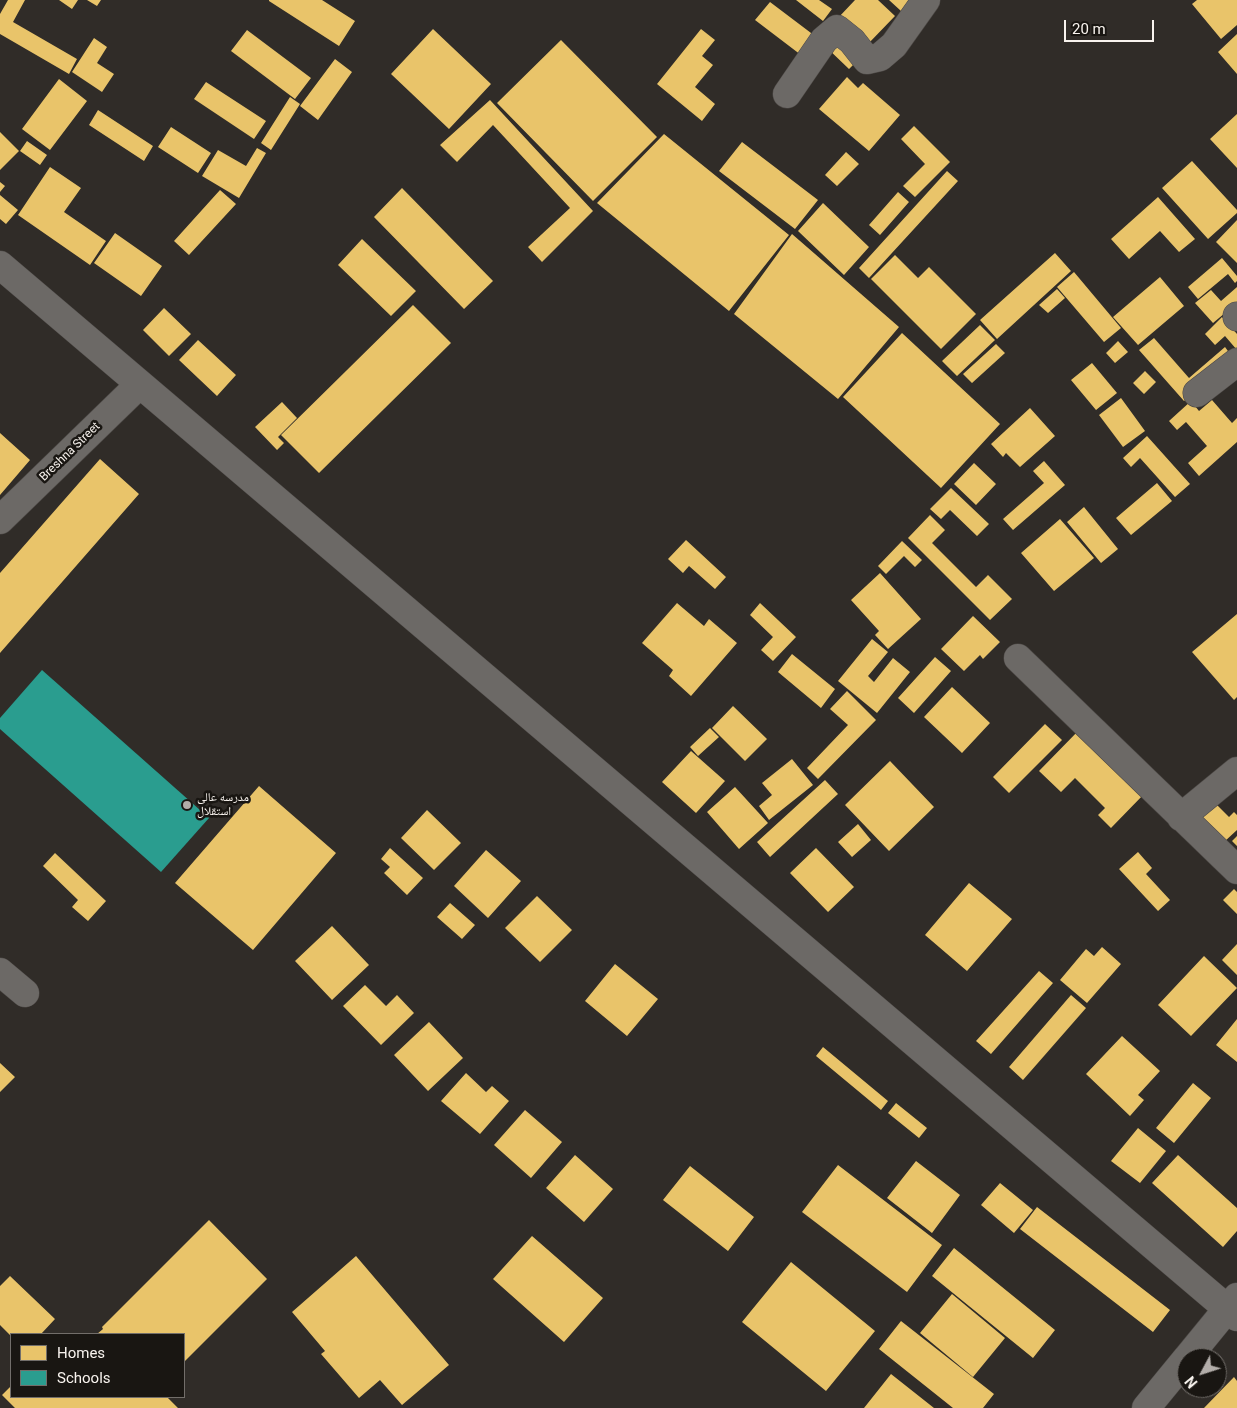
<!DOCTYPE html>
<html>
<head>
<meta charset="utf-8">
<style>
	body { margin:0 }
	#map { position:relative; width:1237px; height:1408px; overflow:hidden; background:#302c28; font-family:Roboto,sans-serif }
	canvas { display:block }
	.legend { position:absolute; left:10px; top:1333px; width:175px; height:65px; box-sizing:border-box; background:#191612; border:1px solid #726e6a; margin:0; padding:6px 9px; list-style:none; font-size:15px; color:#f8f3ee }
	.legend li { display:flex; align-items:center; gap:10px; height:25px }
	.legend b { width:25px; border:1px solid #726e6a }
	.north { position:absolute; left:1177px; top:1348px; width:50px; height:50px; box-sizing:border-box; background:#191612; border:1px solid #726e6a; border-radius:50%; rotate:230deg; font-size:14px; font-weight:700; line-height:20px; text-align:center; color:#f8f3ee }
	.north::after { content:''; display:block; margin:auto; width:18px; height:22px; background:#b2ada9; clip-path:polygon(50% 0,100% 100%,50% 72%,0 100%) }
	.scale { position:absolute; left:1064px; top:20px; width:90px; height:22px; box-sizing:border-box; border:2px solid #f8f3ee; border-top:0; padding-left:6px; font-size:15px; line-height:18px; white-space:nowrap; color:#f8f3ee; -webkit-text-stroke:4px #191612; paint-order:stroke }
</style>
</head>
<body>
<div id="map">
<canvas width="1237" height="1408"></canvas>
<ul class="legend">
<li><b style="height:14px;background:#e9c46a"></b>Homes</li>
<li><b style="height:14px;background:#2a9d8f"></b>Schools</li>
</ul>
<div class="north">N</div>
<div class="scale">20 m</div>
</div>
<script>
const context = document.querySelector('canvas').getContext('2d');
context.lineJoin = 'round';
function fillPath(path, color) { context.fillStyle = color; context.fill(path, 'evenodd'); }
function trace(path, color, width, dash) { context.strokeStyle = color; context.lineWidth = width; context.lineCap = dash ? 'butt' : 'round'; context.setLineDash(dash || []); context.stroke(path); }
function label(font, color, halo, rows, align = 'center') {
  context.font = font + ' Roboto,"Noto Naskh Arabic",sans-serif'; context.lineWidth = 5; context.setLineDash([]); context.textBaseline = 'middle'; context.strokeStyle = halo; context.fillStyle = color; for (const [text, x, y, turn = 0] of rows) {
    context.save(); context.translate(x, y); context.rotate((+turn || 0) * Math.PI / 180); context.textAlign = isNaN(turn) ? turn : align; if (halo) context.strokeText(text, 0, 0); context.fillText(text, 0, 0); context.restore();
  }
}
const homes = new Path2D(`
	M 8,0 L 25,0 L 13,22 L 77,59 L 69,74 L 0,34 L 0,14 Z
	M 59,0 L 78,0 L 72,9 Z
	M 87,0 L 101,0 L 97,6 Z
	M 269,0 L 322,0 L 355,21 L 339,46 L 269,1 Z
	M 796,0 L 819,0 L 832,9 L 823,21 Z
	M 855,0 L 878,0 L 895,16 L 867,45 L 838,18 Z
	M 889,0 L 911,0 L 901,11 Z
	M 1197,0 L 1237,0 L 1237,25 L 1221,39 L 1192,4 Z
	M 770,2 L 815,36 L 801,55 L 755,20 Z
	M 433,29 L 491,84 L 449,129 L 391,74 Z
	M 701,29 L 715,40 L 702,56 L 713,65 L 695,87 L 715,104 L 702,121 L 657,84 Z
	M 247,30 L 311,78 L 295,99 L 231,51 Z
	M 1237,34 L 1237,74 L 1218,52 Z
	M 835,35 L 859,59 L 849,69 L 825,46 Z
	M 94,38 L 107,47 L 97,63 L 114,74 L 102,92 L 72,72 Z
	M 561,40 L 657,137 L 593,201 L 497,103 Z
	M 335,59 L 352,72 L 318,120 L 300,106 Z
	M 847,77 L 858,88 L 863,83 L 900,115 L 869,151 L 819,109 Z
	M 59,79 L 87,101 L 50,150 L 22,129 Z
	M 206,82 L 266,121 L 254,139 L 194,99 Z
	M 290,97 L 300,104 L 271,150 L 261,143 Z
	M 490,100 L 593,211 L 542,262 L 528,247 L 570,208 L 493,125 L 457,162 L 440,145 Z
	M 98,110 L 153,146 L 144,161 L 89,125 Z
	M 1237,114 L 1237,168 L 1210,139 Z
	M 914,126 L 950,162 L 915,197 L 903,186 L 925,164 L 901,139 Z
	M 171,127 L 211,153 L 198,173 L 158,147 Z
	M 0,132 L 19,151 L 0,170 Z
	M 664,134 L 789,235 L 729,311 L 597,203 Z
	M 27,141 L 47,155 L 40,165 L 20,151 Z
	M 742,142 L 818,200 L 795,229 L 719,171 Z
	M 257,148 L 266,153 L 239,198 L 202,176 L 218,150 L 246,166 Z
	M 846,152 L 859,164 L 837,186 L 825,175 Z
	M 1192,161 L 1237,210 L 1237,213 L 1208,239 L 1162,188 Z
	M 50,167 L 81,188 L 64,212 L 106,241 L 90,265 L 18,215 Z
	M 947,171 L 958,181 L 869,278 L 859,268 Z
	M 0,182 L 5,186 L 0,192 Z
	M 402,188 L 493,281 L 464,309 L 374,217 Z
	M 220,190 L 236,204 L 189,255 L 174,241 Z
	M 898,192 L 909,202 L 880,235 L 869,225 Z
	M 0,195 L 18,210 L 6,224 L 0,219 Z
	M 1158,197 L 1195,239 L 1179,252 L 1160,231 L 1129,259 L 1111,239 Z
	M 823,203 L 869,247 L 844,275 L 798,231 Z
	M 1237,220 L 1237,263 L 1216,242 Z
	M 115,233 L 162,266 L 141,296 L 94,263 Z
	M 792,234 L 899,327 L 838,399 L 734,314 Z
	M 362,239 L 416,291 L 391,316 L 338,265 Z
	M 1055,253 L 1071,271 L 997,339 L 980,320 Z
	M 895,255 L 918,278 L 929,267 L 976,314 L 941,349 L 871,279 Z
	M 1222,258 L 1237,276 L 1237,281 L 1235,283 L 1228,274 L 1198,299 L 1188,287 Z
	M 1074,272 L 1121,328 L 1104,342 L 1057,287 Z
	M 1160,277 L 1184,306 L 1138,345 L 1113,317 Z
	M 1237,287 L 1237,303 L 1213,323 L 1195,303 L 1211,290 L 1221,301 Z
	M 1057,289 L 1065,298 L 1048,313 L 1039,305 Z
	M 413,305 L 451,343 L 319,473 L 281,435 Z
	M 164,308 L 191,334 L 169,356 L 143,330 Z
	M 1222,317 L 1237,334 L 1237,350 L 1225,336 L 1215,345 L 1205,334 Z
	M 980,325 L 995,340 L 957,376 L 942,361 Z
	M 902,333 L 1000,424 L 941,488 L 843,397 Z
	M 1154,338 L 1189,378 L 1225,347 L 1233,358 L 1184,401 L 1139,350 Z
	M 198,340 L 236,375 L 217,396 L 179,360 Z
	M 1118,341 L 1128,352 L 1115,363 L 1106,353 Z
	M 996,344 L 1005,353 L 972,383 L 963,374 Z
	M 1092,363 L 1117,393 L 1096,410 L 1071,380 Z
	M 1145,371 L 1156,382 L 1144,394 L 1133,383 Z
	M 1121,398 L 1145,431 L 1123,447 L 1099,415 Z
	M 1212,400 L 1232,423 L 1237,418 L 1237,442 L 1199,476 L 1188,463 L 1207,446 L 1186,422 L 1177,430 L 1169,421 L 1191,401 L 1199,411 Z
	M 282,402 L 297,418 L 278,437 L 284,443 L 277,450 L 255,427 Z
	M 1030,408 L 1055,436 L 1020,467 L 1006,453 L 1003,457 L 991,444 Z
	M 0,433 L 30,460 L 0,495 Z
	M 1147,436 L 1190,484 L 1175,497 L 1140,458 L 1131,467 L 1123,458 Z
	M 100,459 L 139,494 L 0,653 L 0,573 Z
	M 1044,461 L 1065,485 L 1013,530 L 1003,519 L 1044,483 L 1033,471 Z
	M 974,463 L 996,484 L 976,505 L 954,484 Z
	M 1157,483 L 1172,501 L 1131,535 L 1116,518 Z
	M 951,488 L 989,524 L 977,536 L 950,510 L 941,519 L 930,509 Z
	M 1084,507 L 1118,549 L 1101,563 L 1067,522 Z
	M 930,515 L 945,530 L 932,543 L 976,587 L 988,575 L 1012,599 L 990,620 L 908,538 Z
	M 1060,519 L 1094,558 L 1054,591 L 1021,553 Z
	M 686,540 L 726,577 L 715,589 L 689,566 L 683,573 L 668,559 Z
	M 902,541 L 922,560 L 915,567 L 904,556 L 886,574 L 878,566 Z
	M 880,573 L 921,619 L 888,649 L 875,635 L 879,631 L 851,600 Z
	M 677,603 L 704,626 L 709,619 L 737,643 L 691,696 L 669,676 L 673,670 L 642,643 Z
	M 760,603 L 796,637 L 773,661 L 761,650 L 773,637 L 750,615 Z
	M 1237,614 L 1237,697 L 1234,700 L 1192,652 Z
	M 973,616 L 1000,642 L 983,659 L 980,655 L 964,671 L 941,649 Z
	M 872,639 L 888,652 L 868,676 L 874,682 L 893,658 L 910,672 L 877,713 L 838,681 Z
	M 792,654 L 835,689 L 821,708 L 778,672 Z
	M 935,657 L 951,671 L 914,713 L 898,698 Z
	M 952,687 L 990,723 L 962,753 L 924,717 Z
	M 847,691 L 876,720 L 818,779 L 807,768 L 848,725 L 830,709 Z
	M 733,706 L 767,739 L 745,761 L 712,728 Z
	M 1045,724 L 1062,740 L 1009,793 L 993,777 Z
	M 710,728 L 719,737 L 698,756 L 690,747 Z
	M 1080,729 L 1145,793 L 1111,828 L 1098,815 L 1105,808 L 1075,778 L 1061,792 L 1039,771 Z
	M 691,751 L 725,781 L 696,813 L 662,782 Z
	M 792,759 L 813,785 L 769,820 L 759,806 L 772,795 L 762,783 Z
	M 890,761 L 934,807 L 889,851 L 845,805 Z
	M 825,780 L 838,794 L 770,857 L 757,842 Z
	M 259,786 L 336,853 L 253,950 L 175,883 Z
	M 735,787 L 768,823 L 739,849 L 707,812 Z
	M 1210,798 L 1229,817 L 1234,812 L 1237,815 L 1237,830 L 1224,842 L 1195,811 Z
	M 427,810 L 461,843 L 434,870 L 401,838 Z
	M 858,824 L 871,840 L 852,857 L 838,842 Z
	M 1237,836 L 1237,846 L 1232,841 Z
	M 390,848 L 423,878 L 407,895 L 384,873 L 390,867 L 381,859 Z
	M 816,848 L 854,887 L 828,912 L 790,873 Z
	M 486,850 L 521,881 L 488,918 L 454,886 Z
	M 1138,852 L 1152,868 L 1146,874 L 1170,900 L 1158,911 L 1119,869 Z
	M 55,853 L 106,901 L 88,921 L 72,907 L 78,900 L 43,866 Z
	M 969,883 L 1012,919 L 967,971 L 925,935 Z
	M 1234,889 L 1237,892 L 1237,914 L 1223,900 Z
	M 537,896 L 572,930 L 540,962 L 505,928 Z
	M 450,903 L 475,925 L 462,939 L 437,917 Z
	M 332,926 L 369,965 L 332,1000 L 295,961 Z
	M 1237,944 L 1237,975 L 1222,960 Z
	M 1102,947 L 1121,964 L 1087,1003 L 1060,980 L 1086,949 L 1094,956 Z
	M 1204,956 L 1237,988 L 1191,1036 L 1158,1005 Z
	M 615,964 L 658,999 L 627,1036 L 585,1001 Z
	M 1039,971 L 1053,983 L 991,1054 L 976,1041 Z
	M 365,985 L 386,1006 L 397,995 L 414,1013 L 381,1045 L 343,1006 Z
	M 1071,995 L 1086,1008 L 1023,1080 L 1009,1067 Z
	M 1237,1019 L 1237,1062 L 1216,1045 Z
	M 429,1022 L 463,1058 L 428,1091 L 394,1055 Z
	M 1122,1036 L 1160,1071 L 1138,1095 L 1144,1100 L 1130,1116 L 1086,1074 Z
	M 823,1047 L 888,1101 L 881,1110 L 816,1056 Z
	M 0,1063 L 15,1077 L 0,1092 Z
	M 466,1073 L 486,1092 L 492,1086 L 509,1101 L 480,1134 L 441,1101 Z
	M 1193,1083 L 1211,1098 L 1174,1143 L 1156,1128 Z
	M 896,1103 L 927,1128 L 919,1138 L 888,1113 Z
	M 525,1110 L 562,1142 L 531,1178 L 494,1145 Z
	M 1138,1128 L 1166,1151 L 1140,1183 L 1111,1161 Z
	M 575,1155 L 613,1189 L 584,1222 L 546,1188 Z
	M 1178,1155 L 1237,1208 L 1237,1231 L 1223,1247 L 1152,1183 Z
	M 916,1161 L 960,1195 L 932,1233 L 887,1198 Z
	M 838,1165 L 942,1245 L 907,1292 L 802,1212 Z
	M 690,1166 L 754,1217 L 728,1251 L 663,1200 Z
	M 1000,1183 L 1033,1210 L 1014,1233 L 981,1205 Z
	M 1037,1207 L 1170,1310 L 1153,1332 L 1020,1229 Z
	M 209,1220 L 267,1279 L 184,1362 L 184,1334 L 97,1334 L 103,1329 L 102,1327 Z
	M 532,1236 L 603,1298 L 564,1342 L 493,1279 Z
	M 954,1248 L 1055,1330 L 1033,1358 L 932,1276 Z
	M 356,1256 L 449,1365 L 402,1405 L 380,1380 L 359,1398 L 321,1354 L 325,1351 L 292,1312 Z
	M 791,1262 L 875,1331 L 826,1391 L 742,1322 Z
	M 10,1276 L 55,1319 L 41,1334 L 11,1334 L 11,1336 L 0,1325 L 0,1286 Z
	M 952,1294 L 1005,1338 L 973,1377 L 920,1333 Z
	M 901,1321 L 994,1394 L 983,1408 L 953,1408 L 879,1349 Z
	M 891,1374 L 934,1408 L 864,1408 Z
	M 1234,1377 L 1237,1381 L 1237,1408 L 1204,1408 Z
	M 11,1386 L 11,1397 L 167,1397 L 178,1408 L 15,1408 L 2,1395 Z`);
const schools = new Path2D(`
	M 42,670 L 209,818 L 161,872 L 0,729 L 0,718 Z`);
const minor = new Path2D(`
	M 787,94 L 824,40 L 837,29 L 852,41 L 867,60 L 880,57 L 894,45 L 926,0
	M 0,265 L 1237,1317
	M 1237,316 L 1237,317
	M 1197,393 L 1237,362
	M 0,520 L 140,384
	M 1018,658 L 1237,870
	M 1181,817 L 1237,771
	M 0,972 L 25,993
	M 1187,1358 L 1237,1297
	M 1146,1408 L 1187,1358`);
const markers = [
	[187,805,5,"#b2ada9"]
];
const streetNames = [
	["Breshna Street",70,452,-44]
];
const poiNames = [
	["مدرسه عالی",197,798],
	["استقلال",197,812]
];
fillPath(homes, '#e9c46a');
fillPath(schools, '#2a9d8f');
trace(minor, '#4d4946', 29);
trace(minor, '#6c6966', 28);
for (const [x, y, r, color] of markers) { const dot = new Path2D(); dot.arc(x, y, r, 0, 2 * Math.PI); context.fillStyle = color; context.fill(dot); trace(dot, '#191612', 2); }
label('12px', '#f8f3ee', '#191612', streetNames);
label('12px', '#f8f3ee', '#191612', poiNames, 'left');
</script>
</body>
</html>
